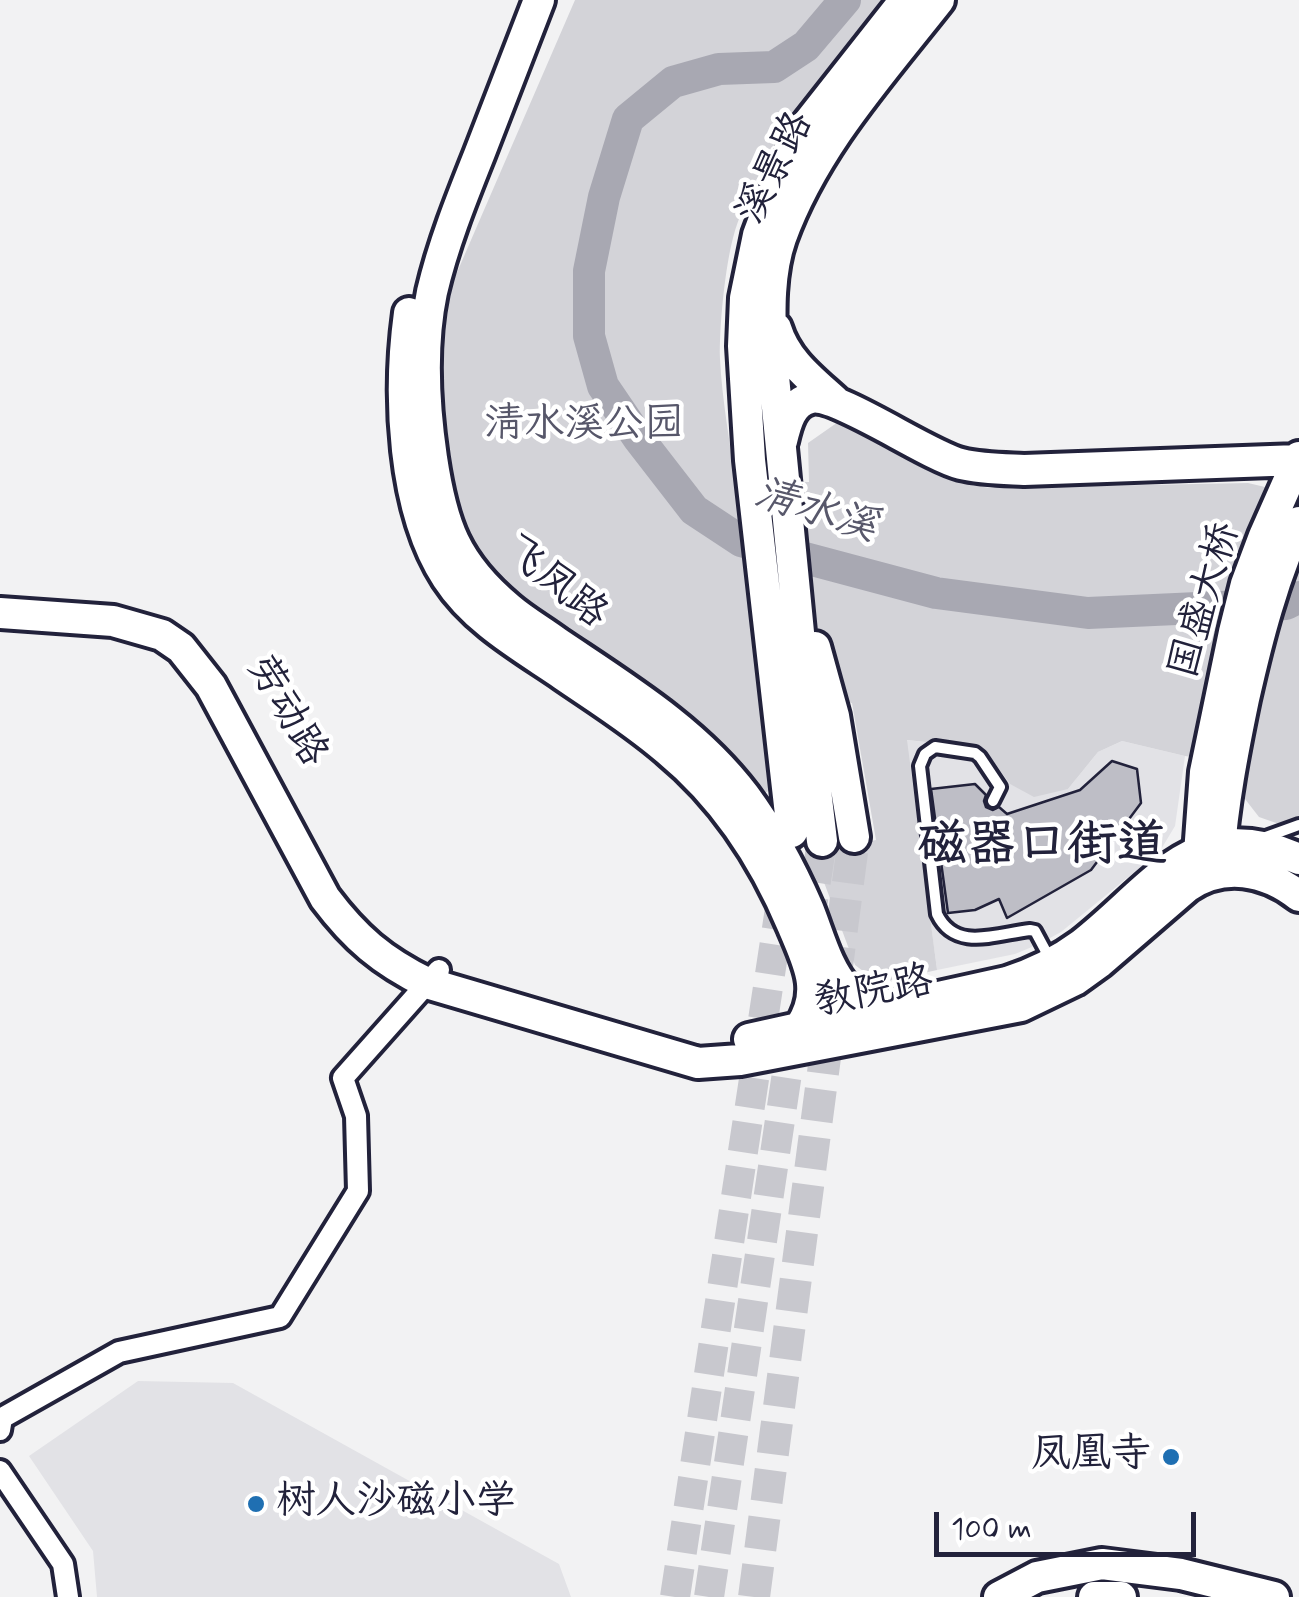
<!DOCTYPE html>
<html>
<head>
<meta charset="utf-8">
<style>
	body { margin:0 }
	#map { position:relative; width:1299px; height:1597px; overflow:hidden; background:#f2f2f3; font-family:Mynerve,sans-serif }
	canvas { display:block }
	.scale { position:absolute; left:934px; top:1512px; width:262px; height:45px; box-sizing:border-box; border:5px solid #22223b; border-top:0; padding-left:12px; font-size:30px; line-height:35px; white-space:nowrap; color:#22223b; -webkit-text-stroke:8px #fff; paint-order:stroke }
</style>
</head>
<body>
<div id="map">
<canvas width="1299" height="1597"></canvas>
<div class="scale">100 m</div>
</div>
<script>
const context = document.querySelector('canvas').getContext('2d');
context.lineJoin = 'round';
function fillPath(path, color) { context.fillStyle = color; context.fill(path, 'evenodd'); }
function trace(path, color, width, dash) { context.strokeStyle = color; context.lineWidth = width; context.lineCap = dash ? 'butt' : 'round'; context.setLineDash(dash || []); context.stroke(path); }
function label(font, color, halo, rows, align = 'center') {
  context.font = font + ' Mynerve,"LXGW WenKai TC",sans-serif'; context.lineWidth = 9; context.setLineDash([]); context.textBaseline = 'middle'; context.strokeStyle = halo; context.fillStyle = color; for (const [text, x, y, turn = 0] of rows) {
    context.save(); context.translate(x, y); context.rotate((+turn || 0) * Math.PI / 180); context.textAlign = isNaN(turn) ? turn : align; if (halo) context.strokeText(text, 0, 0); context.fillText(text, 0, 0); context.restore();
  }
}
const built = new Path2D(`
	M 906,740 L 983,748 L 1010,784 L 1068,789 L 1098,752 L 1122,741 L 1185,756 L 1175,826 L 1160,851 L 1061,932 L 1039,944 L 1015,954 L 937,970 Z
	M 138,1381 L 233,1383 L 559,1564 L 571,1597 L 97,1597 L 93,1551 L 29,1456 Z`);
const green = new Path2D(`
	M 575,0 L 884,0 C 831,70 757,153 733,238 C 725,268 719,328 720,359 C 722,400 730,441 735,481 L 809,482 L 808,443 L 838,422 L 928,471 L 958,483 L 990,488 L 1248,483 L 1299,495 L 1299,831 L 1259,817 L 1245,799 L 1248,765 L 1185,756 L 1122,741 L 1098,752 L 1068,789 L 1034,797 L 1010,784 L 983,748 L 907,740 L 937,970 L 879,983 L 855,965 L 813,853 L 876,840 L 852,703 L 762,710 L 771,790 L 760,795 L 703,728 L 529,603 L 491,570 L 458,514 L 444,457 L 437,388 L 442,307 Z`);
const river = new Path2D(`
	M 845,0 L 806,46 L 774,67 L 719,69 L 673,82 L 628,119 L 604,197 L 589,271 L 589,336 L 603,386 L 639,439 L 694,510 L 741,541 L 936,593 L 1088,613 L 1286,604 L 1299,597`);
const building = new Path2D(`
	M 1112,761 L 1137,769 L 1141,803 L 1091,870 L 1007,918 L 999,899 L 975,910 L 948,913 L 931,789 L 975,784 L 986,795 L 984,801 L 986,807 L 993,810 L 999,807 L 1007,814 L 1080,790 Z`);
const secondaryTunnel = new Path2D(`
	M 809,927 L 822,841
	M 675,1597 L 783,889
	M 709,1597 L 794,1026`);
const primaryTunnel = new Path2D(`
	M 754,1597 L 854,837`);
const lane = new Path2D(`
	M 993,801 L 1000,787 L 980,757 L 975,753 L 935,747 L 925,754 L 920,766 L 937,914 C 955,952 996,934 1030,930 L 1035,931 L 1050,959
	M 1263,838 L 1299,825`);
const street = new Path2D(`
	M 0,1430 L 2,1418 L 119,1352 L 280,1317 L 358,1191 L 356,1116 L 343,1078 L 439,970
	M 0,1471 L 63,1564 L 68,1597`);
const secondary = new Path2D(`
	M 539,0 C 519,52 499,104 479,155 C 461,200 443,245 432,292 C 421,345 424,404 432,458 C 442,525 455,563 509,608 C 524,621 542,631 558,643 C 625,688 696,731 745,796 C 770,830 791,869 808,908 C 819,935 827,969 847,990 C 858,1002 873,1003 888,1005
	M 409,313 C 398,394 402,509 447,578 C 475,621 522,647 563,675 C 598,699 635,722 667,750 C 724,797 765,860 793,927 C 808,963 824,991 800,1027
	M 776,328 C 786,361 812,380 836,402
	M 782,441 C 786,424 791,402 811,398 C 838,393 926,455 961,464 C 982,469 1003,469 1024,470 L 1298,460
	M 0,613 L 113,621 L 162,635 L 181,648 L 211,686 L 325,898 C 355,938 382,961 427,983 L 698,1063 L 740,1060 L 1021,1006 L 1075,980 L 1100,962 L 1187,887 C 1223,862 1266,870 1299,896
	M 815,647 L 834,716 L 854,837
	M 792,832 L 750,460 L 743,346 L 745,298 L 758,235 L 780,176 L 805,127 L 905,0
	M 822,841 L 807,714 L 771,346 C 770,311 769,272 781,238 C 814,147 880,75 939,0
	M 1219,858 C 1223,804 1233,752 1244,699 C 1258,637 1273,579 1299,522
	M 1198,867 L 1205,772 L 1234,632 L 1246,584 L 1264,536 L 1299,457
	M 749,1039 L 1007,982 C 1035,973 1059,961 1082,944 C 1156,886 1194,812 1299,859
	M 999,1597 L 1037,1577 L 1102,1564 L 1181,1574 L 1274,1597
	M 1094,1597 L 1121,1597`);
const markers = [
	[1171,1457,10,"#1f6fb2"],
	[256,1504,10,"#1f6fb2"]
];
const streetNames = [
	["溪景路",777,169,-63],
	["飞凤路",554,584,39],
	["国盛大桥",1207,601,-74],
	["劳动路",285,712,60],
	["教院路",874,994,-11]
];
const parkNames = [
	["清水溪公园",584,427]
];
const poiNames = [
	["凤凰寺",1151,1457],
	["树人沙磁小学",276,1504,"left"]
];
const waterNames = [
	["清水溪",815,513,17]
];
const districtNames = [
	["磁器口街道",1042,848]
];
fillPath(built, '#e2e2e6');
fillPath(green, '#d3d3d8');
trace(river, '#a8a8b2', 32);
fillPath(building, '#bebec6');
trace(building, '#22223b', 2.5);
trace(secondaryTunnel, '#c8c8ce', 30, [30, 15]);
trace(primaryTunnel, '#c8c8ce', 32, [32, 16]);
trace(lane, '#22223b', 18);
trace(street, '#22223b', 28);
trace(secondary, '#22223b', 38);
trace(lane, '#fff', 10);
trace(street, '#fff', 20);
trace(secondary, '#fff', 30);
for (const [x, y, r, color] of markers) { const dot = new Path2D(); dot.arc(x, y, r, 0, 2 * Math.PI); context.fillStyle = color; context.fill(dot); trace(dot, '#fff', 4); }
label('40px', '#22223b', '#fff', streetNames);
label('40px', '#57576a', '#fff', parkNames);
label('40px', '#22223b', '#fff', poiNames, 'right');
label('italic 42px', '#58586b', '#fff', waterNames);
label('bold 50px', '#22223b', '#fff', districtNames);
</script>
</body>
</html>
